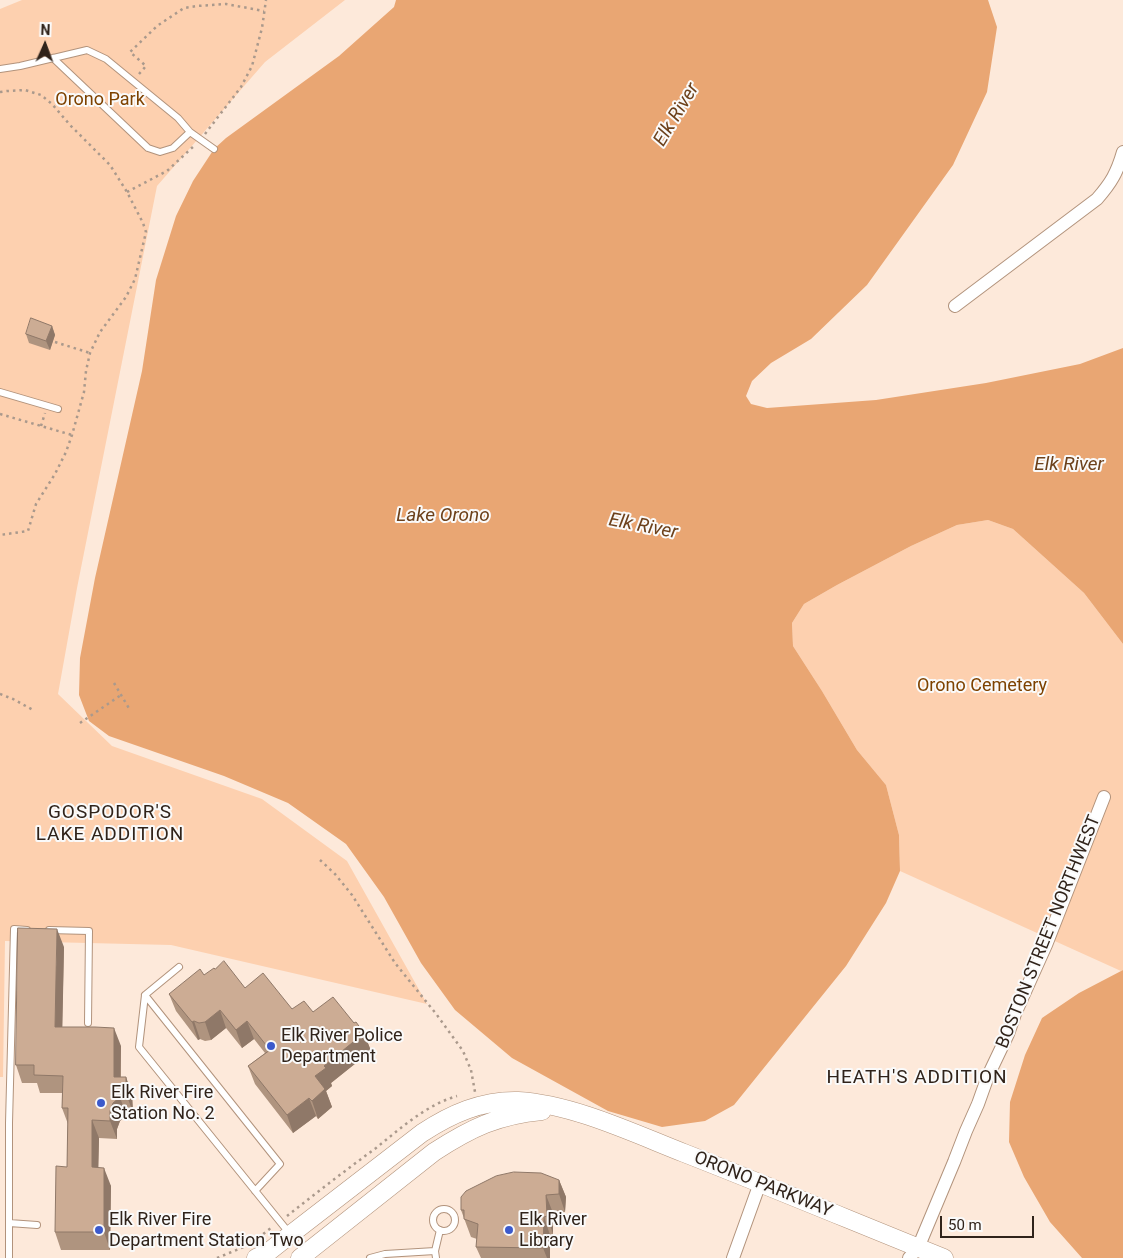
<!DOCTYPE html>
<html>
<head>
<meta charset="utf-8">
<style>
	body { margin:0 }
	#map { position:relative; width:1123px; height:1258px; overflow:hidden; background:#fde9da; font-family:Roboto,sans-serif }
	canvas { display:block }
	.north { position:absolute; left:20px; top:20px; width:50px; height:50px; -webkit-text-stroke:4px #fafafa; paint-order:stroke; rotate:2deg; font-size:14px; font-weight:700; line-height:20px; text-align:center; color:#30231a }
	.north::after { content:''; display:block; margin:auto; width:18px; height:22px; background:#30231a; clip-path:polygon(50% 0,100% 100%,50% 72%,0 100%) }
	.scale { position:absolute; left:940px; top:1216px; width:94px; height:22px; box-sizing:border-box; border:2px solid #30231a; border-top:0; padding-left:6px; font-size:15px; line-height:18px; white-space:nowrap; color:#30231a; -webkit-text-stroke:4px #fafafa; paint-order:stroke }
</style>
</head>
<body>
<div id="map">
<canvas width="1123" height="1258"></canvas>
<div class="north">N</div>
<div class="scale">50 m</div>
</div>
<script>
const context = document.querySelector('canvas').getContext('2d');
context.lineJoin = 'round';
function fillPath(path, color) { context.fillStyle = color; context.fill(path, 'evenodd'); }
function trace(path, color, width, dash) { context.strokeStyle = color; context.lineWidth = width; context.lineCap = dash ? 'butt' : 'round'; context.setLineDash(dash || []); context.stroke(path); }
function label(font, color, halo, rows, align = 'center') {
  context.font = font + ' Roboto,sans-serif'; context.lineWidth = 4; context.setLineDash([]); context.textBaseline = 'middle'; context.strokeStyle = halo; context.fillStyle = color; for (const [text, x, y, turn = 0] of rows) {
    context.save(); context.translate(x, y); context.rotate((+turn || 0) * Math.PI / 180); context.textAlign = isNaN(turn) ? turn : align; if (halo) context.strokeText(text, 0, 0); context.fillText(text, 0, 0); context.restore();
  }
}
const green = new Path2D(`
	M 22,0 L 345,0 L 265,62 L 157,186 L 77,588 L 58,694 L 112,746 L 262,799 L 347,861 L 427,1004 L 171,945 L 5,941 L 3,1077 L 0,1077 L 0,9 Z
	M 988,520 L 1013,529 L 1084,593 L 1123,644 L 1123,970 L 1121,971 L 900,871 L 899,835 L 886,785 L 857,750 L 822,691 L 793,646 L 792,623 L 804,604 L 837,585 L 911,546 L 957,525 Z`);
const water = new Path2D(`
	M 396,0 L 988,0 L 997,27 L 987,92 L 953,165 L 867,285 L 811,339 L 771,363 L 752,381 L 746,396 L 751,404 L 767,408 L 876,400 L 986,383 L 1080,364 L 1123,348 L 1123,644 L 1084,593 L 1013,529 L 988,520 L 957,525 L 911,546 L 837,585 L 804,604 L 792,623 L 793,646 L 822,691 L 857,750 L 886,785 L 899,835 L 900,871 L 886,903 L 846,966 L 734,1105 L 705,1121 L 662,1127 L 608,1111 L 512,1058 L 455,1010 L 421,963 L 384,897 L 346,844 L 288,803 L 224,776 L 109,736 L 89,721 L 79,695 L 80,658 L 95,578 L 142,371 L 156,280 L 176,216 L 193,181 L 214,149 L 226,138 L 339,56 L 394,7 Z
	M 1123,970 L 1123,1258 L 1082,1258 L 1050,1222 L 1024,1177 L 1009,1142 L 1010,1102 L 1025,1055 L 1042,1018 L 1079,993 Z`);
const path = new Path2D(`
	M 139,74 L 146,66 L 130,52 L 157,26 L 184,8 L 197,6 L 226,4 L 264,11
	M 0,92 L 7,91 L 25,90 L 41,95 L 52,104 L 70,125 L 110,165 L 127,192 L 143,223 L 146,232 L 135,279 L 126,297 L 100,332 L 90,353 L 86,371 L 84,392 L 72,435 L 66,452 L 55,474 L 36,504 L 28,531 L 0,535
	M 205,134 L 241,87 L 252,66 L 262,28 L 266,0
	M 127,192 L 167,171 L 195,145
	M 55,342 L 90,353
	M 0,414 L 72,435
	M 41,426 L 45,413
	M 114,683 L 130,710
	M 0,694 L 13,699 L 33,710
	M 80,723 L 121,695
	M 320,860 L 335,874 L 352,895 L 395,963 L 437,1015 L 463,1051 L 471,1070 L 475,1092
	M 287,1216 C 316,1193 346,1170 376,1148 C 401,1128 426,1105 457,1096
	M 253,1242 L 272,1227
	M 217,1258 L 246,1246`);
const lane = new Path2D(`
	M 0,69 L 20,66 L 87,50 L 106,59 L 178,118 L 190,132 L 173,148 L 160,152 L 148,148 L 53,58
	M 190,132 L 214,149
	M 0,392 L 58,409
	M 49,930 L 89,931 L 88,1023
	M 179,967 L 145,995 L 139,1047 L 290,1234
	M 145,995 L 280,1164 L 255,1191
	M433 1220a11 11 0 1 1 22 0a11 11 0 1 1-22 0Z
	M 9,1223 L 37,1225
	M 9,1258 L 9,1123 L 14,929 L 27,930
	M 370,1258 L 385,1254 L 435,1251
	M 436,1258 L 435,1251 L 440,1230`);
const street = new Path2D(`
	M 955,306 L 1097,199 C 1111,183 1117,173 1123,152
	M 733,1258 L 760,1183
	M 909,1258 L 918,1248 L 954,1162 L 966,1131 L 978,1104 L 988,1076 L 1008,1034 L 1015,1014 L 1046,945 L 1104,797`);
const secondary = new Path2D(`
	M 256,1258 L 267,1253 L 286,1238 L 422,1133 C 451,1114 482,1100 518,1101 C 572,1104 633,1133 684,1153 C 771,1187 857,1223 944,1258
	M 300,1258 L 434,1152 C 471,1128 498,1115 542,1111`);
const wall = new Path2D(`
	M 52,326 L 55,335 L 50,350 L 29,343 L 26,334 Z
	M 64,947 L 62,1027 L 121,1046 L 121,1077 L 126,1077 L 132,1095 L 133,1112 L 126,1115 L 120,1121 L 117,1129 L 117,1139 L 99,1138 L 98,1168 L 111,1186 L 110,1250 L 61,1250 L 55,1232 L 67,1167 L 68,1124 L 62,1108 L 62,1093 L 40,1093 L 37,1083 L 22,1083 L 16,1065 Z
	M 204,975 L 245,988 L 292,1009 L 313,1012 L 354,1023 L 364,1033 L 371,1051 L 331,1083 L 332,1086 L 326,1091 L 332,1107 L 318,1119 L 316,1116 L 293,1133 L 255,1084 L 248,1066 L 265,1053 L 254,1039 L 242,1048 L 226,1028 L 211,1040 L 205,1041 L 200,1039 L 198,1040 L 176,1011 L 169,994 Z
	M 559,1180 L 566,1197 L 565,1212 L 553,1213 L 553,1234 L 550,1235 L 550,1258 L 481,1258 L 476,1247 L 477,1239 L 471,1237 L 461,1210 Z`);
const shadedWall = new Path2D(`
	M 52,326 L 55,335 L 50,350 L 46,341 Z
	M 57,929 L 64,947 L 62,1045 L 55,1027 Z
	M 220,1010 L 226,1028 L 211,1040 L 205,1022 Z
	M 194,1021 L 200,1039 L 198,1040 L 192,1022 Z
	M 247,1021 L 254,1039 L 242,1048 L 236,1030 Z
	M 114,1028 L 121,1046 L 120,1095 L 114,1077 Z
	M 364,1033 L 371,1051 L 331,1083 L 332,1086 L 326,1091 L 332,1107 L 318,1119 L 312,1101 L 315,1076 L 324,1066 Z
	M 126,1077 L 132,1095 L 133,1112 L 126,1094 Z
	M 120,1097 L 126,1115 L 120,1121 L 117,1129 L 117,1139 L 110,1121 L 110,1111 L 113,1103 Z
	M 309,1098 L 316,1116 L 293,1133 L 287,1115 Z
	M 92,1120 L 99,1138 L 98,1185 L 92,1167 Z
	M 104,1168 L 111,1186 L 110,1250 L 104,1232 Z
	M 559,1180 L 566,1197 L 565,1212 L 559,1194 Z
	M 546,1195 L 553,1213 L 553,1234 L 547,1216 Z
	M 544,1217 L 550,1235 L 550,1258 L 547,1258 L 543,1248 Z`);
const building = new Path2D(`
	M 31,318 L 52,326 L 46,341 L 26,334 Z
	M 18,928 L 57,929 L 55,1027 L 95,1027 L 114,1028 L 114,1077 L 126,1077 L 126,1094 L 120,1097 L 113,1103 L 110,1111 L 110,1121 L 92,1120 L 92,1167 L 104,1168 L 104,1232 L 55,1232 L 56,1166 L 67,1167 L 68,1108 L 62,1108 L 63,1076 L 34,1075 L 34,1065 L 16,1065 Z
	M 224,961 L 245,988 L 263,973 L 292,1009 L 304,1001 L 313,1012 L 333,997 L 354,1023 L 356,1022 L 364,1033 L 324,1066 L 326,1068 L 315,1076 L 325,1089 L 312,1101 L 309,1098 L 287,1115 L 248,1066 L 270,1050 L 247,1021 L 236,1030 L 220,1010 L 205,1022 L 199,1023 L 194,1021 L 192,1022 L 169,994 L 200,969 L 204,975 L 214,968 L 215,969 Z
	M 514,1172 L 541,1173 L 559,1180 L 559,1194 L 546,1195 L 547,1216 L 544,1217 L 543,1248 L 476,1247 L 478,1224 L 464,1219 L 464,1210 L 461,1210 L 461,1197 L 466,1191 L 496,1176 Z`);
const markers = [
	[271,1046,5,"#3c5acc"],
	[101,1103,5,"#3c5acc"],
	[99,1230,5,"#3c5acc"],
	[509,1230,5,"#3c5acc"]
];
const parkNames = [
	["Orono Park",100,100],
	["Orono Cemetery",982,686]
];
const streetNames = [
	["BOSTON STREET NORTHWEST",1049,932,-68],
	["ORONO PARKWAY",763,1185,22]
];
const poiNames = [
	["Elk River Police",281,1036],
	["Department",281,1057],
	["Elk River Fire",111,1093],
	["Station No. 2",111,1114],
	["Elk River Fire",109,1220],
	["Department Station Two",109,1241],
	["Elk River",519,1220],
	["Library",519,1241]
];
const waterNames = [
	["Elk River",677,115,-59],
	["Elk River",1069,465],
	["Lake Orono",443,516],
	["Elk River",643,527,11]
];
const neighbourhoodNames = [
	["GOSPODOR'S",110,813],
	["LAKE ADDITION",110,835],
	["HEATH'S ADDITION",917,1078]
];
fillPath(green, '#fdd0af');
fillPath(water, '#e9a673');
trace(lane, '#b2937c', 8);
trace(street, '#b2937c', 14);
trace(secondary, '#b2937c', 19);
trace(path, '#aa998c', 2.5, [2.5, 4]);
trace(lane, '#fff', 6);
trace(street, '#fff', 12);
trace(secondary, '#fff', 18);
fillPath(wall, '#af947f');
fillPath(shadedWall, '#8f7868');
fillPath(building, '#ccac94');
trace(building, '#8f7868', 1);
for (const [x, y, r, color] of markers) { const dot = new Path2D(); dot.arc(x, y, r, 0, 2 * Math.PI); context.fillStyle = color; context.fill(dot); trace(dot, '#fafafa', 2); }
label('18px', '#7e4200', '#fafafa', parkNames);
label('18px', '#30231a', '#fafafa', streetNames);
label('18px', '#30231a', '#fafafa', poiNames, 'left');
label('italic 19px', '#6d411b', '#fafafa', waterNames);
context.letterSpacing = '1px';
label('19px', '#30231a', '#fafafa', neighbourhoodNames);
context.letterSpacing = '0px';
</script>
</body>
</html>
